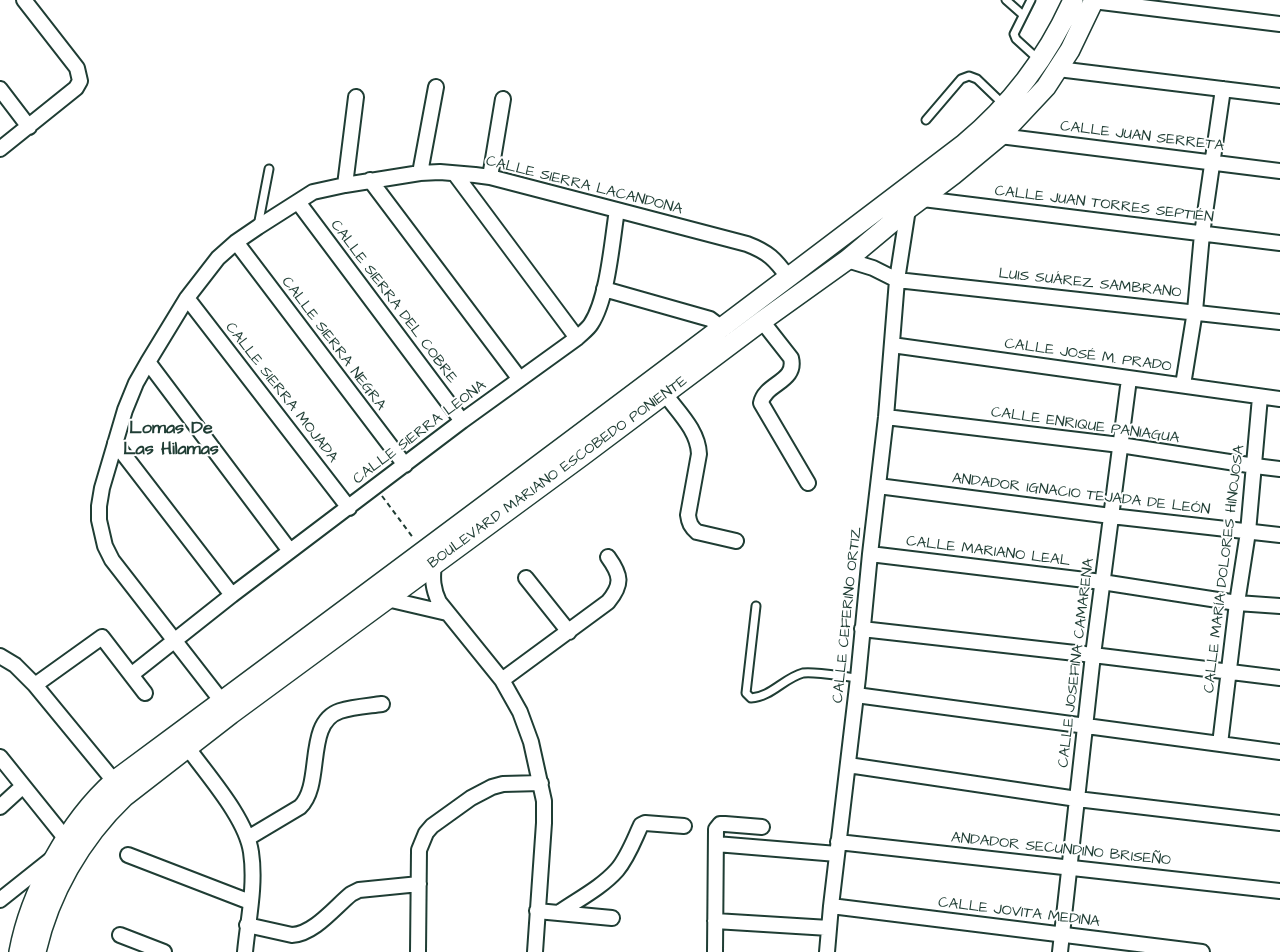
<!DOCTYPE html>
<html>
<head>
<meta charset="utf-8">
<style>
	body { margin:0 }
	canvas { display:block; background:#fff }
</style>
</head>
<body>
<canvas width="1280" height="952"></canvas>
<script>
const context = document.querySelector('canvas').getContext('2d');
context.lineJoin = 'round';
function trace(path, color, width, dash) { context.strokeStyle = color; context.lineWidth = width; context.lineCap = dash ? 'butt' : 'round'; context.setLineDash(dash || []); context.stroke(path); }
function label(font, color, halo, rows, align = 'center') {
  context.font = font + ' "Architects Daughter",sans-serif'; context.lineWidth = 4; context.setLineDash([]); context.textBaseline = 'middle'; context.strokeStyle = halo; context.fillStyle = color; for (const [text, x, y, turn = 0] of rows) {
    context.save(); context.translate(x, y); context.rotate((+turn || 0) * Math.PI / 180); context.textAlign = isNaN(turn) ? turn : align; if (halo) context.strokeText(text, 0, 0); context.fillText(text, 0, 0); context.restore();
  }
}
const path = new Path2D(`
	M 382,496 L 414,539`);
const lane = new Path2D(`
	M 1006,0 L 1023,15
	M 1031,0 L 1014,34 L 1016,39 L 1039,60
	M 926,120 L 961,79 L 969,76 L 977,79 L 1003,104
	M 258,226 L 269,169
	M 756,606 L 746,693 L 751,698 C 771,697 784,678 803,673 C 814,671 845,677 858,678`);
const street = new Path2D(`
	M 1093,1 L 1280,24
	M 1058,69 L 1280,96
	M 0,89 L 29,127
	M 1000,136 L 1280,171
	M 0,149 L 76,88 L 80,81 L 77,68 L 24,0
	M 420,173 L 436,87
	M 455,174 L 577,338
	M 490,177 L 503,99
	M 370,180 L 519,378
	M 345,185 L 356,97
	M 923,199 L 1280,243
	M 298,202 L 462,421
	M 236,242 L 405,465
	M 847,260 L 873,268 L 897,280 L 1280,322
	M 604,289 L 710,319 L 722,328
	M 187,298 L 349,508
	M 762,321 L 791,358 C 797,382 765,383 761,403 L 808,483
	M 892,345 L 1280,399
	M 148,362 L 290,551
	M 1183,385 L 1195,311 L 1202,234 L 1223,89
	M 665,394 C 678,412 698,430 699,454 L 688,515 C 689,523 691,527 697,532 L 736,541
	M 886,417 L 1120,445 L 1255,466 L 1280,469
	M 115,443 L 232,595
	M 878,486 L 1111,516 L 1280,535
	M 870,554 L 1102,582 L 1237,603 L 1280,606
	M 434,564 C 432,579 433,589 439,602 L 502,680 L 520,712 L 531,742 L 544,801 L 544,823 L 535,952
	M 526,578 L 569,632
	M 387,599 L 447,613
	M 862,629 L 1093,655 L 1280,678
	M 0,656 L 15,665 L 35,685 L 114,781
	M 131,675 L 232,595 L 462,421 L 577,338 C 582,333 588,329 591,324 C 608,298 612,241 617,210
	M 502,680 L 608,602 C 623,584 621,575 608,557
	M 35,685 L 102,637 L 145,693
	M 856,695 L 1280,752
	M 227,708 L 112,560 L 105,546 L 99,520 L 99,506 L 102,488 L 125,410 L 136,383 L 148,362 L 187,298 L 218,258 L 236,242 L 258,227 L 313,192 L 345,185 L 420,173 L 440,172 L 475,175 L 490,177 L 617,210 L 747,244 C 768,252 775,259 788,277
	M 1220,744 L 1237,603 L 1248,532 L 1260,397
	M 188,748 C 208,776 246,818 251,852 C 256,885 248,920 245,952
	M 0,757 L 66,839
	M 848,765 L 1077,799 L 1280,823
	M 0,807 L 23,786
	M 248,838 L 300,807 C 324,784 304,723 340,711 C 353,707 368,706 382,704
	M 838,842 L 1280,891
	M 716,844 L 837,854
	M 128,855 L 250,902
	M 0,900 L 54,857
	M 831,906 L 1202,952
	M 537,911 L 612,918
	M 560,912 C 579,899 602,887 617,870 C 628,857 634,840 641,825 L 645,823 L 684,826
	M 715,921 L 829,928
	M 247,925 L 292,935 C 314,934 335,907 351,894 L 359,890 L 419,884
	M 120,935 L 164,952
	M 418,952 L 419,850 L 426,833 L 432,826 L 471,798 L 492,787 L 503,784 L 541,783
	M 715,952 L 716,829 L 720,824 L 725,824 L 762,827
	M 827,952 L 831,906 L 858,678 L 870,554 L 886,417 L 897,280 L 908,209
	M 1060,952 L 1093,655 L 1129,379`);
const secondary = new Path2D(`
	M 19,952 C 30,892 69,821 114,781 C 399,570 682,359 964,144 C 1011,105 1048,56 1073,0
	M 36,952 C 49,894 81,838 124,797 L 231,714 L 582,456 L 762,321 L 847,260 L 908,209 L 953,175 L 1000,136 L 1046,87 L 1070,50 L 1094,0`);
const streetNames = [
	["CALLE JUAN SERRETA",1142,137,7],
	["CALLE SIERRA LACANDONA",584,186,14],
	["CALLE JUAN TORRES SEPTIÉN",1104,205,7],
	["LUIS SUÁREZ SAMBRANO",1090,284,6],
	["CALLE SIERRA DEL COBRE",393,302,53],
	["CALLE SIERRA NEGRA",333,344,53],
	["CALLE JOSÉ M. PRADO",1088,356,8],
	["CALLE SIERRA MOJADA",281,393,52],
	["CALLE ENRIQUE PANIAGUA",1085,426,8],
	["CALLE SIERRA LEONA",420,433,-37],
	["BOULEVARD MARIANO ESCOBEDO PONIENTE",558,473,-36],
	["ANDADOR IGNACIO TEJADA DE LEÓN",1081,495,7],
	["CALLE MARIANO LEAL",988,552,7],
	["CALLE MARÍA DOLORES HINOJOSA",1225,569,-83],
	["CALLE CEFERINO ORTIZ",848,615,-84],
	["CALLE JOSEFINA CAMARENA",1077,663,-83],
	["ANDADOR SECUNDINO BRISEÑO",1061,850,6],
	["CALLE JOVITA MEDINA",1019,913,7]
];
const quarterNames = [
	["Lomas De",171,429],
	["Las Hilamas",171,450]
];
trace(lane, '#1f3d34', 11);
trace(street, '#1f3d34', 18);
trace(secondary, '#1f3d34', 22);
trace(path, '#1f3d34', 2, [5, 4]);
trace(lane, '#fff', 7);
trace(street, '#fff', 14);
trace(secondary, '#fff', 19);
label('15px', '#1f3d34', '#fff', streetNames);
label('bold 18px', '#1f3d34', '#fff', quarterNames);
</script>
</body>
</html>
